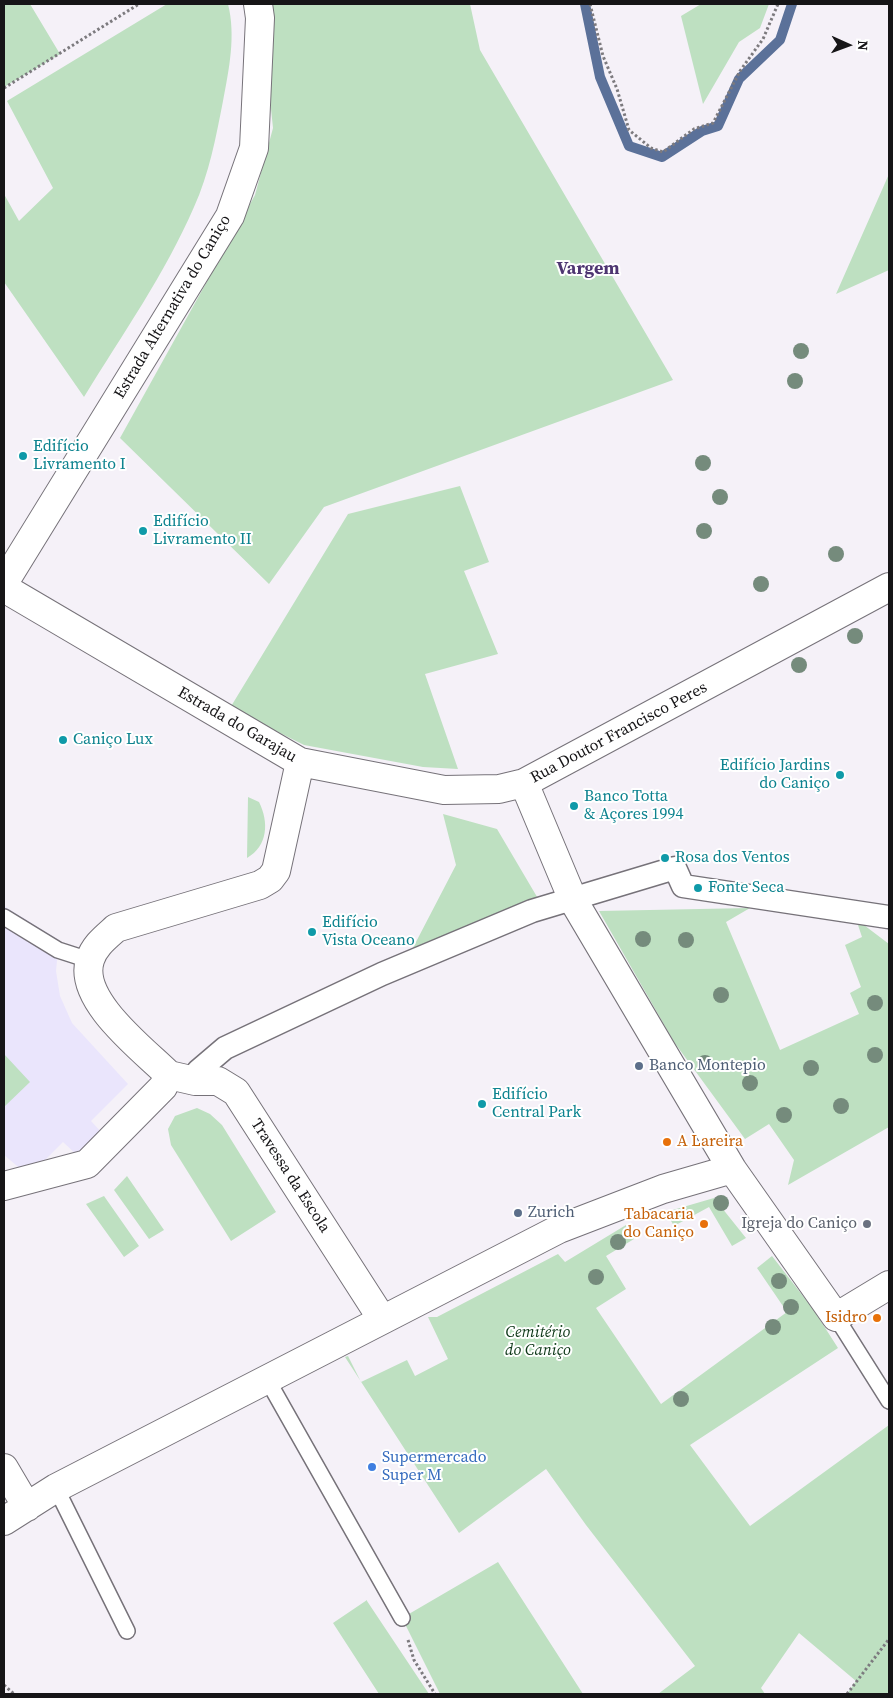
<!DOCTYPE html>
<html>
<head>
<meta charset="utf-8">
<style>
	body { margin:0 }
	#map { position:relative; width:893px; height:1698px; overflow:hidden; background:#f5f1f8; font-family:"Source Serif 4",serif }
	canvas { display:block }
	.frame { position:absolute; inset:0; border:5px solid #161517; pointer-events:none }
	.north { position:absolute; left:823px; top:20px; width:50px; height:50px; -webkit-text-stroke:4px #fff; paint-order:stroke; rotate:92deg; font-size:14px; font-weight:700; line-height:20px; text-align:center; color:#161517 }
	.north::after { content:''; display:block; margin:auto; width:18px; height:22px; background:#161517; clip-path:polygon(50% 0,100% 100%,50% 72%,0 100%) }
</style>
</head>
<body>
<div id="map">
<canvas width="893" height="1698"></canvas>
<div class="frame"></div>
<div class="north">N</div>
</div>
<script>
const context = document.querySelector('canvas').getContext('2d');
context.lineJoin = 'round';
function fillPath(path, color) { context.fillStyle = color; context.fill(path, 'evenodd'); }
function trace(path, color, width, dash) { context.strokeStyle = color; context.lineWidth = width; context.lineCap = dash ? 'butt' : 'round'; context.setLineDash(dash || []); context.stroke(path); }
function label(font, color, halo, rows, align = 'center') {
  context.font = font + ' "Source Serif 4",serif'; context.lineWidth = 4; context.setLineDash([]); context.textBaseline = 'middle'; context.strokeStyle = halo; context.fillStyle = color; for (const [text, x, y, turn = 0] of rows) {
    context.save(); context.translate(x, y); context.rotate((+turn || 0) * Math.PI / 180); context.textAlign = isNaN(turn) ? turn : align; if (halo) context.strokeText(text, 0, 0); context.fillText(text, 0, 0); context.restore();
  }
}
const education = new Path2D(`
	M 4,906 L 59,940 L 56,971 L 60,996 L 72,1023 L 128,1084 L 91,1121 L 103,1134 L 78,1156 L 63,1142 L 29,1176 L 4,1155 Z`);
const green = new Path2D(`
	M 4,4 L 30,4 L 60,54 L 4,87 Z
	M 167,4 L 228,4 C 236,36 229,69 223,101 C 216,137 209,174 194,207 C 165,274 122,335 84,397 L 4,282 L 4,194 L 19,221 L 53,188 L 7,101 Z
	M 260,4 L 470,4 L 480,50 L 673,380 L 324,507 L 269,584 L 120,438 L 255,195 L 273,128 Z
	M 701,4 L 769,4 L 760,28 L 739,42 L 703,104 L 681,16 Z
	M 889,174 L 889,270 L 836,294 Z
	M 460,486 L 489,562 L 464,571 L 498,654 L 425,674 L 458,769 L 423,767 L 304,745 L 230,708 L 348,514 Z
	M 248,797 L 259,802 C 269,822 268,846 247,858 Z
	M 443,814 L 497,829 L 543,907 L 404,965 L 456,865 Z
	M 750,908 L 726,922 L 780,1050 L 859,1014 L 850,993 L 861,987 L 845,945 L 862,937 L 856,919 L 889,944 L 889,1127 L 788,1185 L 794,1160 L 769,1124 L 745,1139 L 674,1042 L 599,911 Z
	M 4,1054 L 30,1082 L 4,1107 Z
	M 197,1108 L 210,1114 L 222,1125 L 276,1212 L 231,1241 L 171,1145 L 168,1129 L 175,1116 Z
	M 127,1176 L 164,1230 L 149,1239 L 114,1190 Z
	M 104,1196 L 139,1246 L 124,1257 L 86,1204 Z
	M 714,1198 L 746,1238 L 732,1246 L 709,1207 L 674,1226 L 666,1212 Z
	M 626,1225 L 634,1239 L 606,1256 L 626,1289 L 596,1308 L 661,1404 L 787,1312 L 757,1268 L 772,1256 L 813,1309 L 838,1348 L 690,1445 L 750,1526 L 889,1425 L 889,1694 L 847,1694 L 856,1681 L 799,1633 L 761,1688 L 765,1694 L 658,1694 L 695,1666 L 586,1525 L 546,1469 L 459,1533 L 345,1357 L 348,1356 L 361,1382 L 407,1360 L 415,1376 L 448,1359 L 428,1317 L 437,1317 L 558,1254 L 565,1262 Z
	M 498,1562 L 583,1694 L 440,1694 L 402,1618 Z
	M 367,1600 L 367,1601 L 429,1694 L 379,1694 L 333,1623 Z`);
const stream = new Path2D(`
	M 585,4 L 600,77 L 629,146 L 662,157 L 702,131 L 718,126 L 739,79 L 780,40 L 792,4`);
const path = new Path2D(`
	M 590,4 L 603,56 L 617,89 L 629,130 L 651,148 L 663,152 L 694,129 L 713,123 L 740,71 L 763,39 L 778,4
	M 4,88 L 139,4
	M 408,1640 L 414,1660 L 435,1694
	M 4,1685 L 14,1694
	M 847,1694 L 889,1639`);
const service = new Path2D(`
	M 4,917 L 58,950 L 89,960
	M 836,1317 L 889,1401
	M 267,1379 L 402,1618
	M 56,1488 L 127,1631`);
const pedestrian = new Path2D(`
	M 195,1081 L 198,1071 L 225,1048 L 382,974 L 532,911 L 675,868 L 683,886 L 888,917`);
const minor = new Path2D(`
	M 4,583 L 230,216 L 254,148 L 260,18 L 258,4
	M 4,588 L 300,762 L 444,790 L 499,789 L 524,783 L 889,587
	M 524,783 L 573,900 L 732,1169 L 836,1317 L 889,1285
	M 169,1075 C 144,1050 77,1000 90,960 C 94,946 106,937 116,928 L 260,885 L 270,879 L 276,871 L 300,762
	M 169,1075 L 195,1081 L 218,1081 L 236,1092 L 382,1319
	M 4,1186 L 87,1164 L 163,1087 L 169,1075
	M 4,1468 L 27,1507
	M 4,1521 L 56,1488 L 559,1229 L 663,1189 L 732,1169`);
const trees = [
	[801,351],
	[795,381],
	[703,463],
	[720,497],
	[704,531],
	[836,554],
	[761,584],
	[855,636],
	[799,665],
	[643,939],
	[686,940],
	[721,995],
	[875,1003],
	[875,1055],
	[705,1063],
	[811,1068],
	[750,1083],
	[841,1106],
	[784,1115],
	[721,1203],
	[618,1242],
	[596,1277],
	[779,1281],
	[791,1307],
	[773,1327],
	[681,1399]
];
const markers = [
	[23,456,5,"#0f9aa8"],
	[143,531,5,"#0f9aa8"],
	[63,740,5,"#0f9aa8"],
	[840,775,5,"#0f9aa8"],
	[574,806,5,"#0f9aa8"],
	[665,858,5,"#0f9aa8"],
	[698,888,5,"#0f9aa8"],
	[312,932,5,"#0f9aa8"],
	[639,1066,5,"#5c6f8a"],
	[482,1104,5,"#0f9aa8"],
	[667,1142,5,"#e8710a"],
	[518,1213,5,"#5c6f8a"],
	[704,1224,5,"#e8710a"],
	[867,1224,5,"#6b7280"],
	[877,1318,5,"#e8710a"],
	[372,1467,5,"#3f7fe0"]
];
const streetNames = [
	["Estrada Alternativa do Caniço",173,307,-59],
	["Estrada do Garajau",237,725,30],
	["Rua Doutor Francisco Peres",619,733,-28],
	["Travessa da Escola",290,1176,57]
];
const cultureNames = [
	["Edifício",33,447],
	["Livramento I",33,465],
	["Edifício",153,522],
	["Livramento II",153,540],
	["Caniço Lux",73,740],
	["Edifício Jardins",830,766,"right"],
	["do Caniço",830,784,"right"],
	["Banco Totta",584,797],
	["& Açores 1994",584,815],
	["Rosa dos Ventos",675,858],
	["Fonte Seca",708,888],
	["Edifício",322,923],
	["Vista Oceano",322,941],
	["Edifício",492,1095],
	["Central Park",492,1113]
];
const serviceNames = [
	["Banco Montepio",649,1066],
	["Zurich",528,1213]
];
const foodNames = [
	["A Lareira",677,1142,"left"],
	["Tabacaria",694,1215],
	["do Caniço",694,1233],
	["Isidro",867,1318]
];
const worshipNames = [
	["Igreja do Caniço",857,1224]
];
const parkNames = [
	["Cemitério",538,1333],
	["do Caniço",538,1351]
];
const shopNames = [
	["Supermercado",382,1458],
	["Super M",382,1476]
];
const neighbourhoodNames = [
	["Vargem",588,269]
];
fillPath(education, '#eae5fc');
fillPath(green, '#bee0c1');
trace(stream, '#5b7199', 10);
trace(service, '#767279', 18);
trace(pedestrian, '#767279', 25);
trace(minor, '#767279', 30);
trace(path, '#7c7a7e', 3, [2.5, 2.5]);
trace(service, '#fff', 15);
trace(pedestrian, '#fff', 22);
trace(minor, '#fff', 28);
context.fillStyle = '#758b7c';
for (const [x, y] of trees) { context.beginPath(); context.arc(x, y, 8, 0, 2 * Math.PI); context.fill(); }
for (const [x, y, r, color] of markers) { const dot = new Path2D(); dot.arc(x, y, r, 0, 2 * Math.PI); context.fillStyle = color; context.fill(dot); trace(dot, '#fff', 2); }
label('16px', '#161517', '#fff', streetNames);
label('16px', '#0d838f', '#fff', cultureNames, 'left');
label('16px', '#4e5e75', '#fff', serviceNames, 'left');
label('16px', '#c56008', '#fff', foodNames, 'right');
label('16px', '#5b616d', '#fff', worshipNames, 'right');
label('italic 16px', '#0d3717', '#fff', parkNames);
label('16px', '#366cbe', '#fff', shopNames, 'left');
label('bold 18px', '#4d3571', '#fff', neighbourhoodNames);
</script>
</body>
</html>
